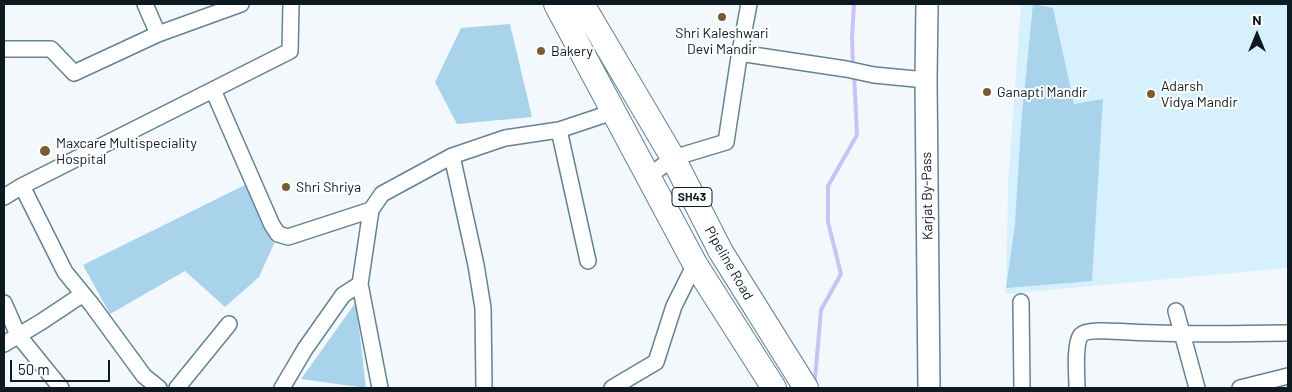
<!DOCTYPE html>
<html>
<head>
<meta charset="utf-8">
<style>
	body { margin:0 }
	#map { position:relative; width:1292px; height:392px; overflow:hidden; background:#f2f8fc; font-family:Barlow,sans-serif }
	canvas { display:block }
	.frame { position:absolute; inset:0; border:5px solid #0d1a20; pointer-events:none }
	.north { position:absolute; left:1232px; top:10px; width:50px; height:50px; -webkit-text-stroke:4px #fff; paint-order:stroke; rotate:0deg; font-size:14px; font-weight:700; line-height:20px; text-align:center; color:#0d1a20 }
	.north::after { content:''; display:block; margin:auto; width:18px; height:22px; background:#0d1a20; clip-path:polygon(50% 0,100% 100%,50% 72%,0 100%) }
	.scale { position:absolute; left:10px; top:360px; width:100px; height:22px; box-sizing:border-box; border:2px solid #0d1a20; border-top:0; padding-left:6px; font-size:15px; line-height:18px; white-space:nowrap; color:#0d1a20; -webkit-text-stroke:4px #fff; paint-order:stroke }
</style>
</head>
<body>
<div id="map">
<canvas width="1292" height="392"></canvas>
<div class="frame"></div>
<div class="north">N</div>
<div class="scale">50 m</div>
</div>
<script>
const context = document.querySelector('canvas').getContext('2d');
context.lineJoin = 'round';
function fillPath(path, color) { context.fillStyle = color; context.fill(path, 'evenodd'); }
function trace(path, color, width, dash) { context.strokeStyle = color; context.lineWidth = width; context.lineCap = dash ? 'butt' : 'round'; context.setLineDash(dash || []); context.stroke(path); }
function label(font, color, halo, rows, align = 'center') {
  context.font = font + ' Barlow,sans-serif'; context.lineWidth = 4; context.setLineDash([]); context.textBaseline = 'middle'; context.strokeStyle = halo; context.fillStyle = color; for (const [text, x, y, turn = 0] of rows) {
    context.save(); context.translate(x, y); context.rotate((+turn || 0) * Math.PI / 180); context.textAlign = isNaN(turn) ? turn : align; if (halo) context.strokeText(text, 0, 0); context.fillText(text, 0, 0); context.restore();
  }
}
const built = new Path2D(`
	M 1021,4 L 1288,4 L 1288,268 L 1006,294 L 1008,184 Z`);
const green = new Path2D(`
	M 1033,4 L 1053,8 L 1074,104 L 1103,99 L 1092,281 L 1006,288 L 1015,224 L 1021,125 Z
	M 510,24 L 532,117 L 457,124 L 435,82 L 461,28 Z
	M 253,181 L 277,237 L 259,277 L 225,307 L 185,271 L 110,314 L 83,265 Z
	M 356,302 L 366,388 L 301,379 Z`);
const stream = new Path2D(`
	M 853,66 L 852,38 L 854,4
	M 815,379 L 821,310 L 841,274 L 828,222 L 828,186 L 857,135 L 854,73`);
const minor = new Path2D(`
	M 145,4 L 158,34
	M 4,49 L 51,49 L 74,73 L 158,34 L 241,4
	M 739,57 L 749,4
	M 213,90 L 272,225 L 278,234 L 288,237 L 371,210
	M 559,130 L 588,261
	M 452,156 L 476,265 L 483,308 L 484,388
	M 648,177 L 673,158 L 726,142 L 739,57 L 746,54 L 846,69 L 874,75 L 926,80
	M 22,186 L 65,272 L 92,305 L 144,376 L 159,388
	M 4,197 L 22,186 L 290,51 L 291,4
	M 360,284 L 380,388
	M 1021,302 L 1022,388
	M 4,303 L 18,335 L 61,388
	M 1176,311 L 1197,388
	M 4,344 L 41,322 L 83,294
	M 177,388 L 229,324
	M 282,388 L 305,349 L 343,295 L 360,284 L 371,210 L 382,194 L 452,156 L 505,138 L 559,130 L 613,112
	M 612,388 L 656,362 L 674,306 L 695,264
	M 1077,388 C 1077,376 1074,344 1081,335 C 1087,328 1121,332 1130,332 C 1183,335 1235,334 1288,333
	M 1240,388 L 1288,376`);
const secondary = new Path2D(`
	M 927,4 L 926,80 L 929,388`);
const primary = new Path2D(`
	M 556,4 L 695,264 L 774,388
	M 582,4 L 673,158 L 721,252 L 806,388`);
const markers = [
	[722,17,5,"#7a5c30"],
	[541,51,5,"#7a5c30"],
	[987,92,5,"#7a5c30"],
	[1151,94,5,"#7a5c30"],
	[45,151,6,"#7a5c30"],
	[286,187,5,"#7a5c30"]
];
const shields = [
	[692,197,40]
];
const shieldNames = [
	["SH43",692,197]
];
const poiNames = [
	["Shri Kaleshwari",722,33,"center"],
	["Devi Mandir",722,49,"center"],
	["Bakery",551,51],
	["Adarsh",1161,86],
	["Vidya Mandir",1161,102],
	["Ganapti Mandir",997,92],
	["Maxcare Multispeciality",56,143],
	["Hospital",56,159],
	["Shri Shriya",296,187]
];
const streetNames = [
	["Karjat By-Pass",927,196,-91],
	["Pipeline Road",729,263,60]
];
fillPath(built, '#d7f0fe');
fillPath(green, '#a9d3ea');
trace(stream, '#cbc1f7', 4);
trace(minor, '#638394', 18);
trace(secondary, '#638394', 24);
trace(primary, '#638394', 26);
trace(minor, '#fff', 15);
trace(secondary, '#fff', 21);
trace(primary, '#fff', 24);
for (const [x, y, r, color] of markers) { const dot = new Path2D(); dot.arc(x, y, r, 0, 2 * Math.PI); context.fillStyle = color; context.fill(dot); trace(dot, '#fff', 2); }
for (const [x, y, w] of shields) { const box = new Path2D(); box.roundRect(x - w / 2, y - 9.5, w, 19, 4); context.fillStyle = '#fff'; context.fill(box); trace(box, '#0d1a20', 1); }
label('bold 12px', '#0d1a20', null, shieldNames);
label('14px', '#0d1a20', '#fff', poiNames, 'left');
label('14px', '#0d1a20', '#fff', streetNames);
</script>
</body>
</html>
